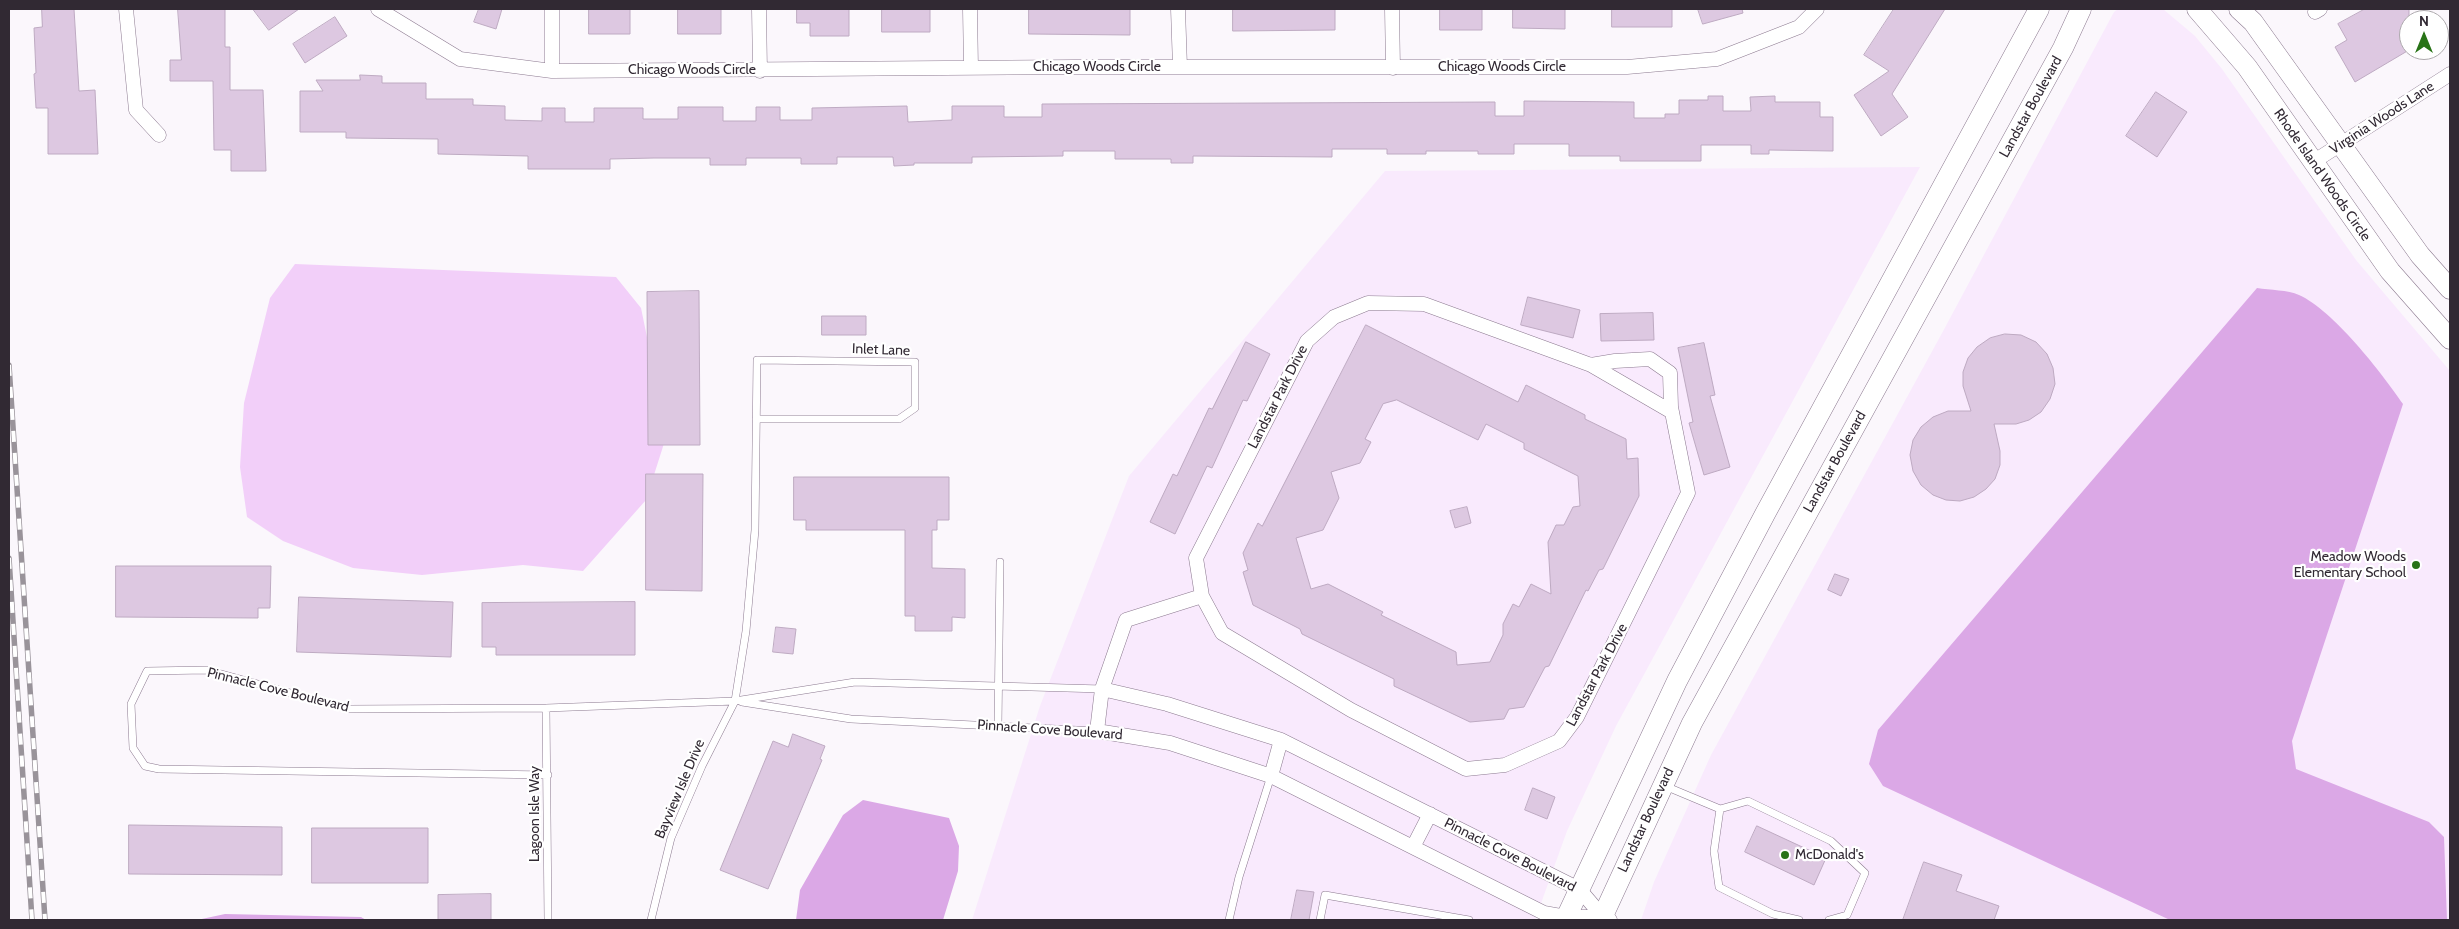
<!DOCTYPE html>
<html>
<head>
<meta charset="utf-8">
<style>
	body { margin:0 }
	#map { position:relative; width:2459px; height:929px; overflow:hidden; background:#fbf7fc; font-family:Cabin,sans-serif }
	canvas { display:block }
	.frame { position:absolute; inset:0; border:10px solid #312933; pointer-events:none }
	.north { position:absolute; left:2399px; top:10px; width:50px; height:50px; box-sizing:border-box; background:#fff; border:1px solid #ada9ad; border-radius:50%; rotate:0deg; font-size:14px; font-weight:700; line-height:20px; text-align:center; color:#312933 }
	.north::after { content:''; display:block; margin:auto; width:18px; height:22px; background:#287317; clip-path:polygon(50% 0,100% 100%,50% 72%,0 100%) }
</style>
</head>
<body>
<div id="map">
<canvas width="2459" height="929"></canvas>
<div class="frame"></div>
<div class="north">N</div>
</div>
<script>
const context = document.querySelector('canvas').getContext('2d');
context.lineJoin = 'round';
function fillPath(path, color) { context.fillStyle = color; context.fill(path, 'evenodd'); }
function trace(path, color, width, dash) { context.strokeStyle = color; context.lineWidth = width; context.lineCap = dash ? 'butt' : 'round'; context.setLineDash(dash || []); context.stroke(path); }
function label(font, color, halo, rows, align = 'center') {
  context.font = font + ' Cabin,sans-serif'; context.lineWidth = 4.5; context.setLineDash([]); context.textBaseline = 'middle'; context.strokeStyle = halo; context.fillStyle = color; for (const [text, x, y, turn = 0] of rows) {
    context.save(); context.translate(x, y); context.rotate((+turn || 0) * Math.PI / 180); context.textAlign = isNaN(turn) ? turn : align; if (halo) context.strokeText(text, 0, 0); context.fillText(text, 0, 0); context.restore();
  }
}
const built = new Path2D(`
	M 2118,9 L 2163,9 L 2195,36 L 2222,69 L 2356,260 L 2450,371 L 2450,920 L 1641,920 L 1654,882 L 1711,755 L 1941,335 L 2114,12 Z
	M 1920,167 L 1616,726 L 1567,831 L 1535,920 L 972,920 L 1040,706 L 1129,476 L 1385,171 Z`);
const green = new Path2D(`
	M 295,264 L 616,277 L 641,308 L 667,434 L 646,500 L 583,571 L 523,565 L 422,575 L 353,568 L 283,541 L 247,517 L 240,467 L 244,403 L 270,298 Z`);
const water = new Path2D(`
	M 2257,288 C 2270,290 2288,290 2299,295 C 2333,310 2382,373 2403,404 L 2292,741 L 2296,769 L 2429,822 L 2444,837 L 2447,920 L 2170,920 L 1883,786 L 1869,764 L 1878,730 Z
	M 863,800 L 949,818 L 959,846 L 958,871 L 943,920 L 796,920 L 800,890 L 843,815 Z
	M 225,914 L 361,917 L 366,920 L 197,920 Z`);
const building = new Path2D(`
	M 42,9 L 74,9 L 79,91 L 95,90 L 98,154 L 48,154 L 48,108 L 36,108 L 34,74 L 36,73 L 34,28 L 42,27 Z
	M 178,9 L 225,9 L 225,47 L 230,47 L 230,90 L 263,90 L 266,171 L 231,171 L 231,150 L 214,150 L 213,81 L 170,81 L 170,60 L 181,60 Z
	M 253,9 L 299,9 L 269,30 Z
	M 479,9 L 502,9 L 496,29 L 474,22 Z
	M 589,9 L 630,9 L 630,34 L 589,34 Z
	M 678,9 L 721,9 L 721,34 L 678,34 Z
	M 797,9 L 849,9 L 849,36 L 810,36 L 810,23 L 797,23 Z
	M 882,9 L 930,9 L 930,32 L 882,32 Z
	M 1029,9 L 1130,9 L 1130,35 L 1029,34 Z
	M 1233,9 L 1335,9 L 1335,30 L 1233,31 Z
	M 1440,9 L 1482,9 L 1482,30 L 1440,30 Z
	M 1513,9 L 1565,9 L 1565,29 L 1513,28 Z
	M 1612,9 L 1672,9 L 1672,27 L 1612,27 Z
	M 1698,9 L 1742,9 L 1743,13 L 1703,24 Z
	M 1894,9 L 1945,9 L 1892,94 L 1908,117 L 1881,136 L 1854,95 L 1889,71 L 1864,55 Z
	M 2365,9 L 2409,9 L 2409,50 L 2355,82 L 2335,47 L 2347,40 L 2338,24 Z
	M 335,17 L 347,36 L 305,63 L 293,44 Z
	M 360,75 L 382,76 L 382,83 L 426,83 L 426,99 L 473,99 L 473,105 L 505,106 L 505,120 L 542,121 L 542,108 L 565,108 L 565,122 L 594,122 L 594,108 L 643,108 L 643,119 L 678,119 L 678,107 L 723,107 L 723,121 L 756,121 L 756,107 L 780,107 L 780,120 L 812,120 L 812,108 L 907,106 L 908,122 L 952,120 L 952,106 L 1004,106 L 1004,117 L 1042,117 L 1042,104 L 1495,102 L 1495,116 L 1524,116 L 1524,101 L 1634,102 L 1634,118 L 1665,118 L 1665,114 L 1679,114 L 1679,100 L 1708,100 L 1708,96 L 1723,96 L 1723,111 L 1751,111 L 1750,97 L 1775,96 L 1775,102 L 1820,102 L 1820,117 L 1833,117 L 1833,151 L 1769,150 L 1769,154 L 1751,154 L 1751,145 L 1701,145 L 1701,161 L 1620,161 L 1620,156 L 1569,156 L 1569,144 L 1514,144 L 1514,154 L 1478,154 L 1478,151 L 1426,151 L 1426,154 L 1387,154 L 1387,149 L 1332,149 L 1332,157 L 1193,156 L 1193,163 L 1171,163 L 1171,159 L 1115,159 L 1115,151 L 1063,151 L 1063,156 L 972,157 L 972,163 L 914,163 L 914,165 L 894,166 L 893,157 L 837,157 L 837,164 L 801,164 L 801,158 L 746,158 L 746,165 L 710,165 L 710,158 L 654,158 L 610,159 L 610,169 L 528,169 L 528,156 L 438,154 L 438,139 L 346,138 L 346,132 L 300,132 L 300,91 L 323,91 L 316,80 L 360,80 Z
	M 2156,92 L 2187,112 L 2157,157 L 2126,136 Z
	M 699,291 L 700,445 L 648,445 L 647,292 Z
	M 1528,297 L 1580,310 L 1573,338 L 1521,325 Z
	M 1653,313 L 1654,340 L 1601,341 L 1600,314 Z
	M 822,316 L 866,316 L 866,335 L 822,335 Z
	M 1366,325 L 1518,402 L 1526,385 L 1585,415 L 1585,419 L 1626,439 L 1627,459 L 1638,458 L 1639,496 L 1603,569 L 1599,570 L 1588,591 L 1586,590 L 1549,666 L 1545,667 L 1524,707 L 1509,709 L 1504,719 L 1470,722 L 1394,686 L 1394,679 L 1302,634 L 1300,629 L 1253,605 L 1243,572 L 1248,570 L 1243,553 L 1258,523 L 1262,526 ZM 1397,400 L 1478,440 L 1486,424 L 1524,443 L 1524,449 L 1578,476 L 1580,506 L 1573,507 L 1564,525 L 1556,525 L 1548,542 L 1551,594 L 1531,584 L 1519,607 L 1513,604 L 1503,624 L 1503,635 L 1490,662 L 1457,665 L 1456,652 L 1381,615 L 1383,612 L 1328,584 L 1311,589 L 1296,538 L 1323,530 L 1339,498 L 1331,472 L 1360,463 L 1371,442 L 1365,439 L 1383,404 Z
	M 2005,334 L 2021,335 L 2036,342 L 2047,354 L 2053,368 L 2055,384 L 2050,399 L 2041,412 L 2029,420 L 2016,424 L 1994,424 L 2000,451 L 2000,465 L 1995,479 L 1986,489 L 1974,497 L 1960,501 L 1946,500 L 1933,495 L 1921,485 L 1913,471 L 1910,455 L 1913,440 L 1921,427 L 1933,417 L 1948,411 L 1971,411 L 1963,386 L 1963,372 L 1968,358 L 1977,347 L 1990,338 Z
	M 1246,342 L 1270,354 L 1247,401 L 1243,400 L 1212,468 L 1207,466 L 1175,534 L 1150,522 L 1173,474 L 1177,476 L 1209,408 L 1212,409 Z
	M 1704,343 L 1715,395 L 1710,396 L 1730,467 L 1704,475 L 1689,423 L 1693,422 L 1678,348 Z
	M 646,474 L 703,474 L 702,591 L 646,590 Z
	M 794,477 L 949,477 L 949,520 L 937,520 L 937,530 L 932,530 L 932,568 L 965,569 L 965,618 L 952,617 L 952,631 L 915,631 L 915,616 L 905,616 L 905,530 L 806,530 L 806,520 L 794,520 Z
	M 1467,507 L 1471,523 L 1455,528 L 1450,511 Z
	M 116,566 L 271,566 L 270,608 L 258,608 L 258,618 L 116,617 Z
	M 1835,574 L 1849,579 L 1841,596 L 1828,590 Z
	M 299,597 L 453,602 L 451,657 L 297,652 Z
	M 635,602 L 635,655 L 496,655 L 496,647 L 482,647 L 482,603 Z
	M 776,627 L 796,629 L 793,654 L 773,652 Z
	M 793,734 L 825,746 L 820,759 L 822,760 L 768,889 L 720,870 L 773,741 L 788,747 Z
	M 1533,788 L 1555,797 L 1547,819 L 1525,810 Z
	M 129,825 L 282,827 L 282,875 L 129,874 Z
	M 1757,826 L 1826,858 L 1814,885 L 1745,852 Z
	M 312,828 L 428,828 L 428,883 L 312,883 Z
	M 1924,862 L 1962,875 L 1956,891 L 1999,906 L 1994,920 L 1903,920 Z
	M 1297,890 L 1314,892 L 1309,920 L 1291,920 Z
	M 491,894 L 491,920 L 438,920 L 438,895 Z`);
const lane = new Path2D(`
	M 742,702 L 851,719 L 1097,731
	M 546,708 L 548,920
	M 998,726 L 1000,562
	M 548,775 L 159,769 L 145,766 L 133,748 L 131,704 L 147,671 L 207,670 L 349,709 L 546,708 L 735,701 L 855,682 L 1102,689
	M 1665,786 L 1720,809 L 1748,801 L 1831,841 L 1865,873 L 1847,915 L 1829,920
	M 1720,809 L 1714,851 L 1719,887 L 1773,914 L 1799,920
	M 651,920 L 671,838 L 702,766 L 735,701 L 746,631 L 755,530 L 757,360 L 915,362 L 915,408 L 899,419 L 756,419
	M 1229,920 L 1239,877 L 1271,776
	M 1320,920 L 1325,895 L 1469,920`);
const street = new Path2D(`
	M 126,9 L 136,110 L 159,135
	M 378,9 L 460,59 L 552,71 L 1075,67 L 1627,67 L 1717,59 L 1799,27 L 1817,9
	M 552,9 L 552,71
	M 759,9 L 760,71
	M 970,9 L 971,68
	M 1178,9 L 1180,67
	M 1392,9 L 1393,68
	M 2315,12 L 2320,9
	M 2313,162 L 2450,74
	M 1591,365 L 1672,412
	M 1202,596 L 1222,633 L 1351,710 L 1466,769 L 1505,765 L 1559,741 L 1577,717 L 1688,493 L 1671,407 L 1670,373 L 1650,359 L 1615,361 L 1591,365 L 1424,304 L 1368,303 L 1334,317 L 1307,341 L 1196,558 L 1202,596 L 1126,620 L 1102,689 L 1097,731 L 1170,743 L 1271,776 L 1544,913 L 1566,917 L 1603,917 L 1610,920
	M 1102,689 L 1167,704 L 1281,740 L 1579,889 L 1603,917
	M 1271,776 L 1281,740
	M 1413,847 L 1430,814`);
const secondary = new Path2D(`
	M 2197,9 L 2247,67 L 2390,271 L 2450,339
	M 2239,9 L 2253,22 L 2420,255 L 2450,289
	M 1565,920 L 1677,681 L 1765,514 L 2039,9
	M 1601,920 L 1692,723 L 2063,48 L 2081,9`);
const rail = new Path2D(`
	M 9,365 L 45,920
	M 9,558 L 32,920`);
const markers = [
	[2416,565,5,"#287317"],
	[1785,855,5,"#287317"]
];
const streetNames = [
	["Chicago Woods Circle",1097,67],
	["Chicago Woods Circle",1502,67],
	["Chicago Woods Circle",692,70],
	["Landstar Boulevard",2031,107,-61],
	["Virginia Woods Lane",2382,118,-33],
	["Rhode Island Woods Circle",2322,175,55],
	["Inlet Lane",881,350,2],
	["Landstar Park Drive",1278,397,-63],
	["Landstar Boulevard",1835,462,-61],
	["Landstar Park Drive",1597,675,-62],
	["Pinnacle Cove Boulevard",278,690,14],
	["Pinnacle Cove Boulevard",1050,730,4],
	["Bayview Isle Drive",680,789,-67],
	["Lagoon Isle Way",535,814,-90],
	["Landstar Boulevard",1646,820,-65],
	["Pinnacle Cove Boulevard",1510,855,27]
];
const poiNames = [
	["Meadow Woods",2406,557],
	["Elementary School",2406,573],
	["McDonald's",1795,855,"left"]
];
fillPath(built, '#f9eafd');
fillPath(green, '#f2cff9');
fillPath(water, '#dba8e6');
fillPath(building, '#ddc8e1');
trace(building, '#beaac2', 1);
trace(lane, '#8c7a90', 8);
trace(street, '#8c7a90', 15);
trace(secondary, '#8c7a90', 21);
trace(lane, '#fff', 7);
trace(street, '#fff', 14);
trace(secondary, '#fff', 20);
trace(rail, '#99939a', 5.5);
trace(rail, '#fff', 4, [11]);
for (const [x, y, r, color] of markers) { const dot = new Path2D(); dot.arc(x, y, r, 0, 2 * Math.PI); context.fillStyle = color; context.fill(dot); trace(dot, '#fff', 2); }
label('14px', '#312933', '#fff', streetNames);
label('14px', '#312933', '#fff', poiNames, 'right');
</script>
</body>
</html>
